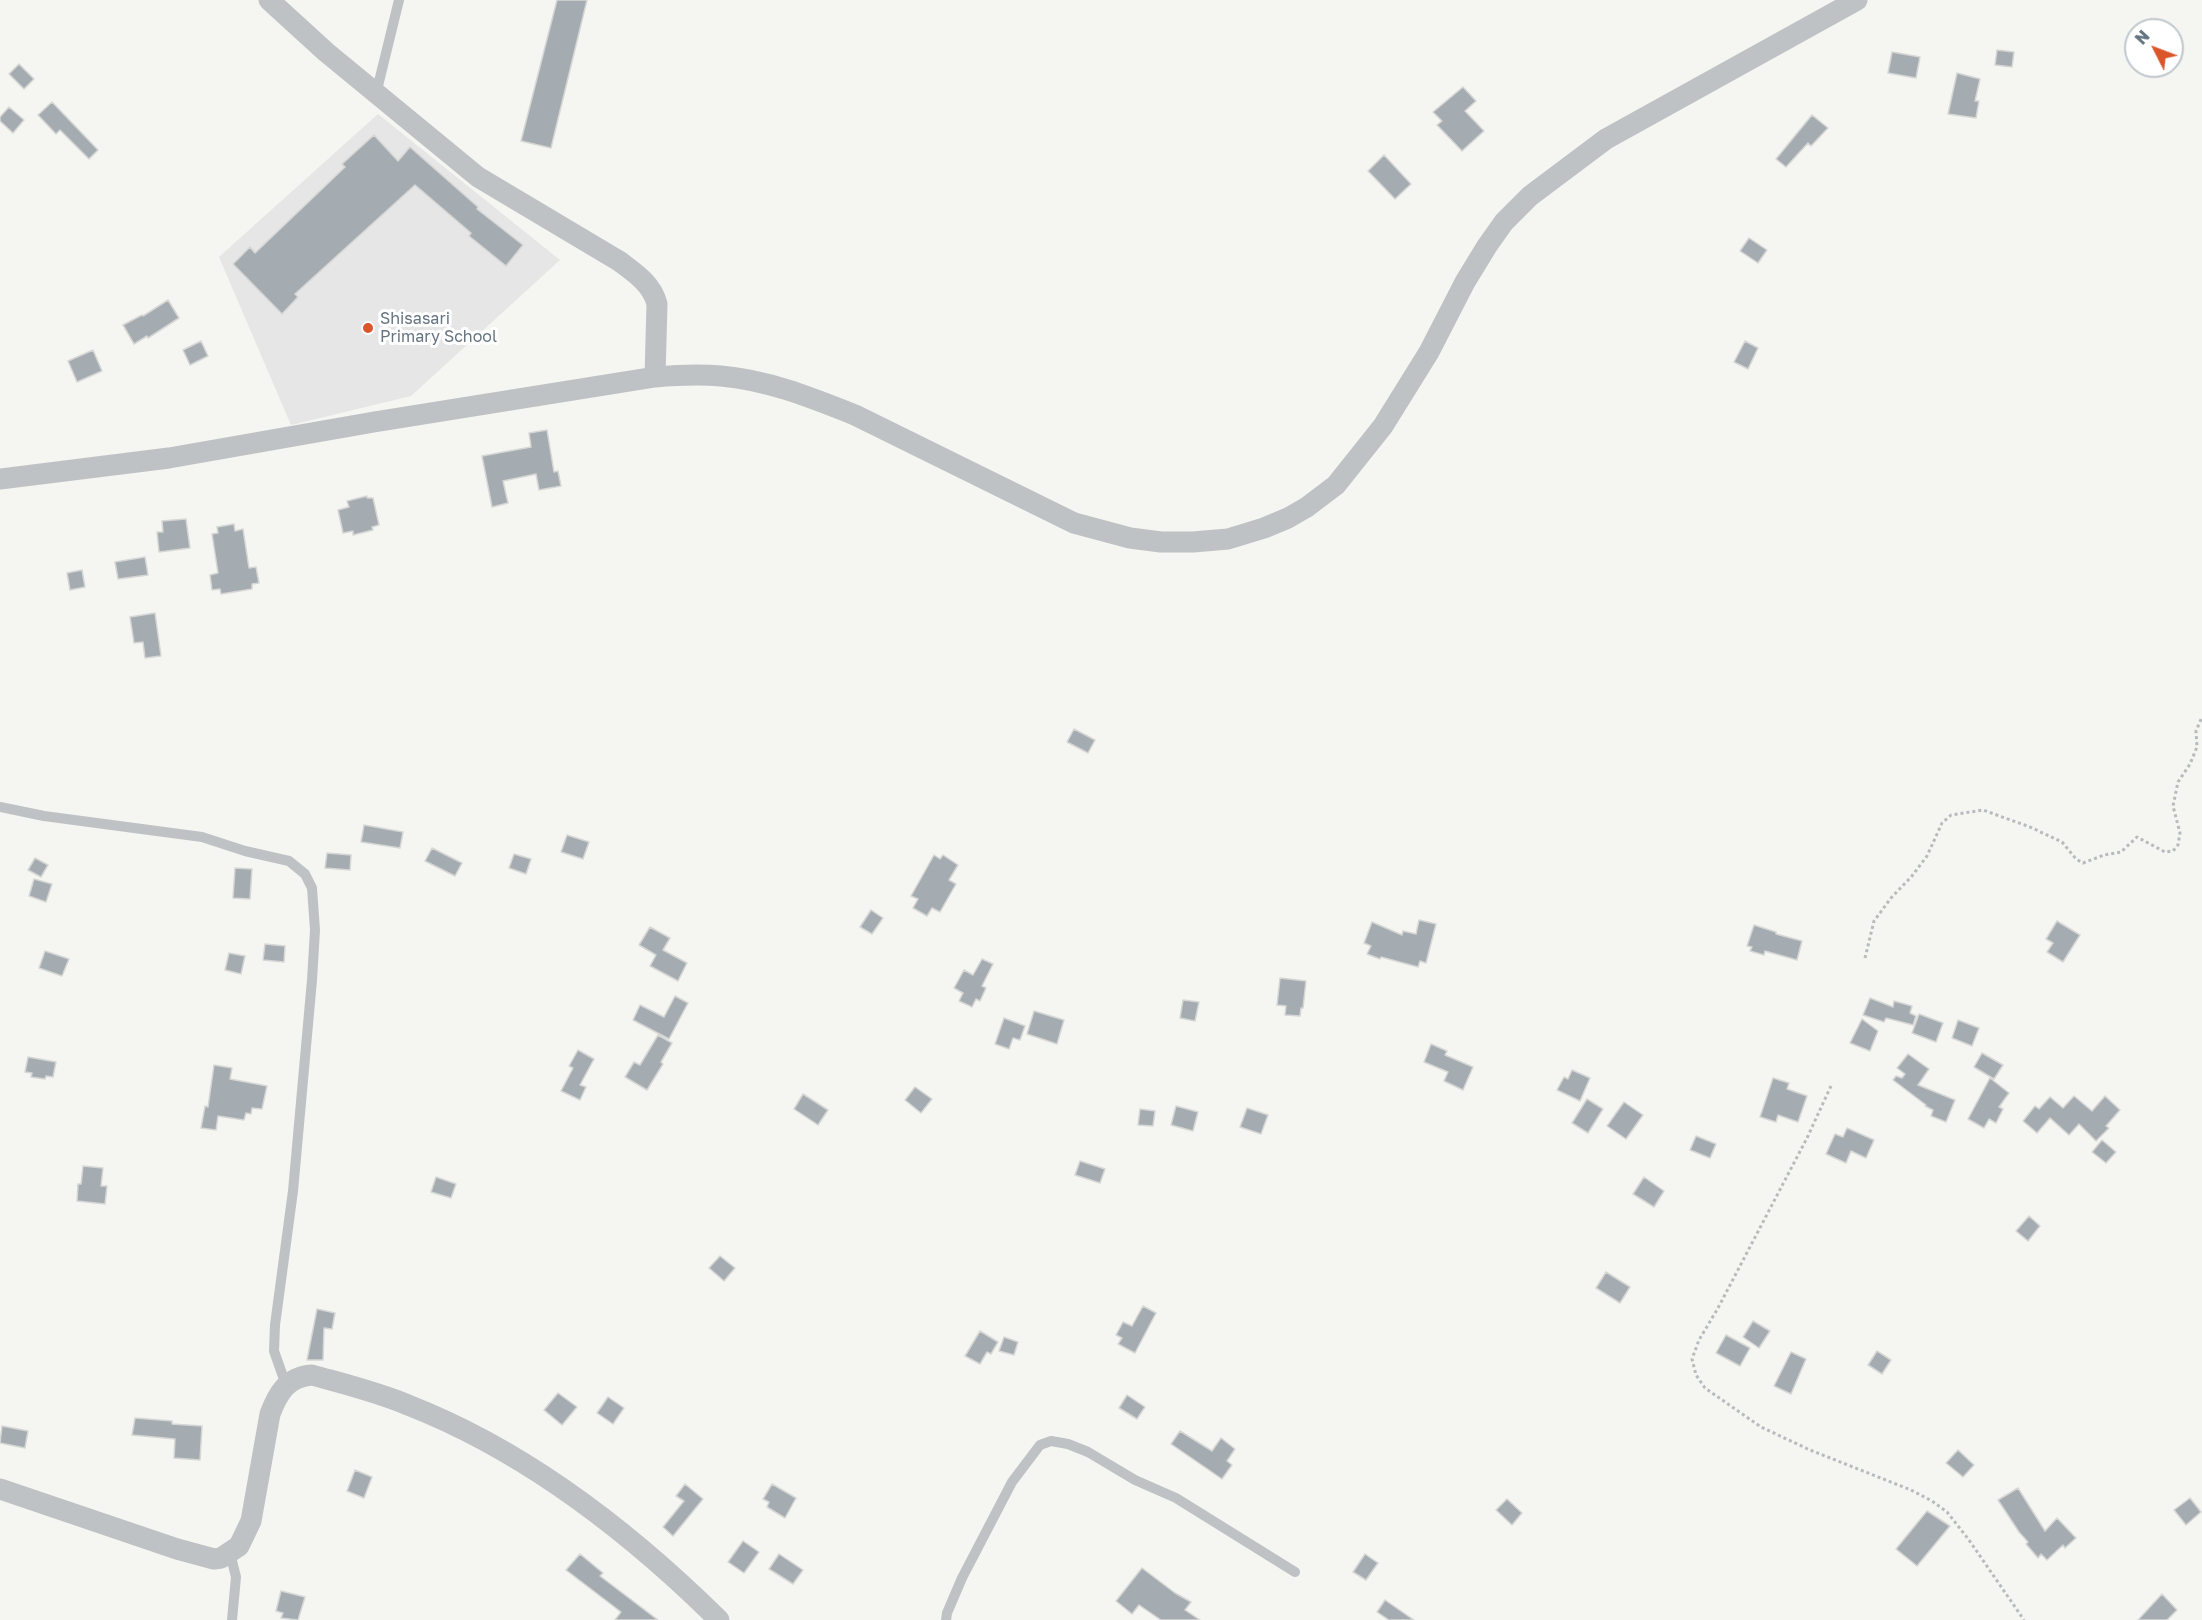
<!DOCTYPE html>
<html>
<head>
<meta charset="utf-8">
<style>
	body { margin:0 }
	#map { position:relative; width:2202px; height:1620px; overflow:hidden; background:#f5f5f1; font-family:"Golos Text",sans-serif }
	canvas { display:block }
	.north { position:absolute; left:2124px; top:18px; width:60px; height:60px; box-sizing:border-box; background:#fff; border:2px solid #c1c7cd; border-radius:50%; rotate:312deg; font-size:16px; font-weight:700; line-height:24px; text-align:center; color:#657481 }
	.north::after { content:''; display:block; margin:auto; width:21px; height:27px; background:#db572b; clip-path:polygon(50% 0,100% 100%,50% 72%,0 100%) }
</style>
</head>
<body>
<div id="map">
<canvas width="2202" height="1620"></canvas>
<div class="north">N</div>
</div>
<script>
const context = document.querySelector('canvas').getContext('2d');
context.lineJoin = 'round';
function fillPath(path, color) { context.fillStyle = color; context.fill(path, 'evenodd'); }
function trace(path, color, width, dash) { context.strokeStyle = color; context.lineWidth = width; context.lineCap = dash ? 'butt' : 'round'; context.setLineDash(dash || []); context.stroke(path); }
function label(font, color, halo, rows, align = 'center') {
  context.font = font + ' "Golos Text",sans-serif'; context.lineWidth = 6; context.setLineDash([]); context.textBaseline = 'middle'; context.strokeStyle = halo; context.fillStyle = color; for (const [text, x, y, turn = 0] of rows) {
    context.save(); context.translate(x, y); context.rotate((+turn || 0) * Math.PI / 180); context.textAlign = isNaN(turn) ? turn : align; if (halo) context.strokeText(text, 0, 0); context.fillText(text, 0, 0); context.restore();
  }
}
const built = new Path2D(`
	M 378,114 L 560,260 L 411,396 L 291,425 L 219,257 Z`);
const building = new Path2D(`
	M 557,0 L 587,0 L 551,148 L 521,141 Z
	M 1997,50 L 2014,52 L 2012,67 L 1995,65 Z
	M 1892,52 L 1920,57 L 1916,78 L 1888,73 Z
	M 19,64 L 34,79 L 24,89 L 9,74 Z
	M 1957,73 L 1980,79 L 1975,101 L 1979,101 L 1976,118 L 1948,114 Z
	M 1463,87 L 1476,101 L 1465,111 L 1484,131 L 1462,151 L 1437,125 L 1442,121 L 1433,112 Z
	M 52,102 L 98,150 L 89,159 L 60,130 L 56,134 L 38,115 Z
	M 9,107 L 24,120 L 13,133 L 0,121 L 0,117 Z
	M 1812,115 L 1828,128 L 1811,146 L 1808,143 L 1786,167 L 1776,159 Z
	M 374,135 L 398,161 L 410,147 L 478,207 L 477,209 L 523,245 L 506,266 L 469,236 L 471,233 L 415,185 L 295,294 L 298,297 L 282,314 L 233,264 L 250,247 L 255,253 L 345,167 L 342,164 Z
	M 1384,155 L 1411,184 L 1395,199 L 1368,171 Z
	M 1749,238 L 1767,250 L 1758,263 L 1740,251 Z
	M 168,300 L 179,318 L 148,338 L 147,336 L 134,344 L 123,325 L 142,315 L 143,316 Z
	M 201,341 L 208,356 L 190,365 L 183,350 Z
	M 1745,341 L 1758,348 L 1748,369 L 1734,362 Z
	M 93,350 L 102,371 L 77,382 L 68,361 Z
	M 547,430 L 554,472 L 558,471 L 561,486 L 539,490 L 536,474 L 503,481 L 508,503 L 492,507 L 482,456 L 531,447 L 529,433 Z
	M 367,496 L 367,498 L 373,498 L 379,525 L 372,527 L 373,530 L 353,535 L 353,531 L 343,533 L 338,510 L 349,507 L 347,501 Z
	M 186,519 L 190,548 L 159,552 L 157,532 L 163,532 L 162,521 Z
	M 234,524 L 235,531 L 243,529 L 249,568 L 256,567 L 259,583 L 252,584 L 252,589 L 221,594 L 220,589 L 212,590 L 210,575 L 218,573 L 212,534 L 218,533 L 217,527 Z
	M 145,557 L 148,575 L 118,579 L 115,562 Z
	M 82,570 L 85,587 L 70,590 L 67,573 Z
	M 155,613 L 161,656 L 145,658 L 143,642 L 134,643 L 130,617 Z
	M 1074,729 L 1095,740 L 1088,753 L 1067,742 Z
	M 364,825 L 403,832 L 400,848 L 361,842 Z
	M 567,835 L 589,842 L 583,859 L 561,852 Z
	M 432,848 L 462,863 L 455,876 L 425,861 Z
	M 327,853 L 351,855 L 350,870 L 325,868 Z
	M 514,854 L 531,859 L 526,874 L 509,868 Z
	M 934,855 L 940,859 L 943,855 L 958,865 L 949,880 L 956,884 L 940,912 L 932,908 L 927,916 L 913,908 L 918,899 L 911,896 Z
	M 35,858 L 48,865 L 41,877 L 28,870 Z
	M 235,868 L 252,869 L 250,899 L 233,898 Z
	M 34,879 L 52,884 L 46,902 L 29,896 Z
	M 871,910 L 883,918 L 872,934 L 860,927 Z
	M 1419,920 L 1436,924 L 1426,963 L 1420,961 L 1418,967 L 1381,957 L 1380,959 L 1367,954 L 1371,946 L 1364,943 L 1372,922 L 1402,935 L 1403,931 L 1416,934 Z
	M 2057,921 L 2080,935 L 2063,962 L 2047,952 L 2053,943 L 2046,939 Z
	M 1754,925 L 1776,932 L 1776,934 L 1802,941 L 1797,960 L 1765,951 L 1764,955 L 1750,951 L 1752,947 L 1747,946 Z
	M 650,927 L 670,938 L 663,950 L 687,963 L 678,981 L 650,966 L 656,955 L 639,945 Z
	M 265,944 L 285,946 L 284,962 L 263,960 Z
	M 45,951 L 69,959 L 62,976 L 39,968 Z
	M 229,953 L 245,956 L 241,974 L 225,970 Z
	M 982,959 L 993,964 L 982,986 L 986,988 L 980,1001 L 976,999 L 972,1007 L 959,1001 L 963,993 L 954,988 L 964,970 L 973,975 Z
	M 1280,978 L 1306,981 L 1303,1008 L 1301,1008 L 1300,1016 L 1285,1015 L 1286,1006 L 1277,1005 Z
	M 675,996 L 688,1003 L 669,1039 L 633,1020 L 640,1005 L 664,1017 Z
	M 1870,998 L 1893,1007 L 1894,1001 L 1912,1006 L 1910,1013 L 1916,1016 L 1913,1025 L 1886,1018 L 1884,1022 L 1863,1015 Z
	M 1183,1000 L 1199,1002 L 1195,1021 L 1180,1018 Z
	M 1034,1011 L 1064,1020 L 1057,1044 L 1027,1034 Z
	M 1919,1014 L 1943,1023 L 1936,1042 L 1912,1033 Z
	M 1004,1018 L 1025,1026 L 1020,1040 L 1013,1038 L 1009,1049 L 995,1044 Z
	M 1862,1019 L 1878,1031 L 1870,1051 L 1850,1043 Z
	M 1958,1020 L 1979,1028 L 1972,1046 L 1952,1038 Z
	M 658,1035 L 672,1043 L 661,1062 L 663,1064 L 647,1090 L 625,1077 L 634,1062 L 640,1065 Z
	M 1431,1044 L 1447,1051 L 1445,1055 L 1473,1067 L 1463,1090 L 1444,1081 L 1448,1072 L 1424,1062 Z
	M 578,1050 L 594,1059 L 580,1085 L 586,1087 L 580,1100 L 561,1091 L 573,1068 L 569,1066 Z
	M 1982,1053 L 2003,1065 L 1994,1079 L 1974,1067 Z
	M 1908,1054 L 1929,1069 L 1918,1085 L 1955,1100 L 1946,1122 L 1931,1116 L 1933,1110 L 1925,1106 L 1926,1105 L 1893,1080 L 1896,1076 L 1902,1078 L 1905,1074 L 1897,1068 Z
	M 28,1057 L 56,1062 L 53,1077 L 46,1076 L 45,1079 L 31,1077 L 32,1073 L 25,1072 Z
	M 214,1065 L 232,1068 L 230,1079 L 267,1086 L 262,1109 L 252,1108 L 251,1114 L 246,1113 L 244,1120 L 218,1116 L 216,1130 L 201,1128 L 205,1106 L 208,1107 Z
	M 1572,1070 L 1590,1078 L 1580,1101 L 1557,1090 L 1564,1077 L 1568,1079 Z
	M 1773,1078 L 1789,1083 L 1787,1089 L 1807,1096 L 1798,1122 L 1778,1115 L 1776,1122 L 1760,1117 Z
	M 1990,1078 L 2009,1093 L 1999,1107 L 2003,1109 L 1996,1123 L 1989,1119 L 1984,1128 L 1968,1119 Z
	M 915,1087 L 932,1099 L 921,1113 L 905,1100 Z
	M 803,1094 L 828,1110 L 818,1125 L 794,1109 Z
	M 2074,1096 L 2092,1111 L 2105,1096 L 2120,1110 L 2106,1126 L 2109,1128 L 2096,1141 L 2079,1124 L 2069,1135 L 2050,1118 L 2037,1133 L 2023,1121 L 2035,1106 L 2039,1109 L 2050,1097 L 2063,1108 Z
	M 1587,1099 L 1603,1109 L 1588,1133 L 1572,1123 Z
	M 1624,1102 L 1643,1115 L 1626,1139 L 1607,1126 Z
	M 1176,1106 L 1198,1112 L 1193,1131 L 1171,1125 Z
	M 1247,1108 L 1268,1115 L 1261,1134 L 1240,1127 Z
	M 1140,1109 L 1155,1111 L 1153,1126 L 1138,1125 Z
	M 1847,1128 L 1874,1140 L 1866,1158 L 1851,1151 L 1846,1163 L 1826,1154 L 1835,1134 L 1843,1137 Z
	M 1696,1136 L 1716,1144 L 1710,1158 L 1690,1150 Z
	M 2102,1140 L 2116,1152 L 2106,1163 L 2092,1152 Z
	M 1080,1161 L 1105,1169 L 1100,1183 L 1075,1175 Z
	M 83,1166 L 103,1168 L 101,1186 L 107,1186 L 105,1204 L 77,1201 L 78,1184 L 81,1184 Z
	M 436,1177 L 456,1184 L 451,1198 L 431,1192 Z
	M 1644,1177 L 1664,1191 L 1654,1207 L 1633,1194 Z
	M 2029,1216 L 2040,1226 L 2028,1241 L 2016,1231 Z
	M 720,1256 L 735,1268 L 724,1281 L 709,1268 Z
	M 1606,1272 L 1630,1287 L 1620,1303 L 1596,1288 Z
	M 1143,1306 L 1156,1313 L 1135,1353 L 1118,1344 L 1122,1338 L 1116,1335 L 1123,1322 L 1132,1326 Z
	M 317,1309 L 335,1313 L 332,1329 L 324,1328 L 323,1360 L 307,1360 Z
	M 1753,1321 L 1770,1331 L 1759,1348 L 1743,1337 Z
	M 980,1331 L 998,1342 L 991,1354 L 987,1352 L 980,1364 L 965,1356 Z
	M 1726,1335 L 1750,1348 L 1740,1366 L 1716,1353 Z
	M 1004,1337 L 1018,1342 L 1014,1355 L 999,1351 Z
	M 1877,1351 L 1891,1360 L 1882,1374 L 1868,1365 Z
	M 1791,1352 L 1806,1359 L 1791,1394 L 1774,1386 Z
	M 558,1393 L 577,1407 L 562,1425 L 544,1410 Z
	M 1127,1395 L 1145,1407 L 1137,1419 L 1119,1408 Z
	M 608,1397 L 624,1408 L 613,1424 L 597,1413 Z
	M 135,1418 L 172,1421 L 172,1424 L 202,1426 L 200,1460 L 174,1458 L 175,1439 L 132,1435 Z
	M 2,1426 L 28,1431 L 25,1448 L 0,1443 Z
	M 1180,1431 L 1212,1451 L 1221,1438 L 1235,1449 L 1227,1461 L 1232,1465 L 1222,1479 L 1171,1444 Z
	M 1958,1450 L 1974,1465 L 1963,1477 L 1946,1463 Z
	M 355,1470 L 372,1477 L 364,1498 L 347,1491 Z
	M 685,1484 L 703,1499 L 673,1536 L 663,1527 L 684,1501 L 676,1496 Z
	M 772,1484 L 796,1498 L 785,1518 L 767,1507 L 769,1502 L 763,1499 Z
	M 2018,1488 L 2045,1531 L 2057,1518 L 2076,1538 L 2065,1548 L 2063,1545 L 2047,1560 L 2041,1554 L 2038,1558 L 2026,1544 L 2028,1542 L 2019,1532 L 1998,1500 Z
	M 2190,1498 L 2201,1512 L 2186,1525 L 2174,1510 Z
	M 1507,1499 L 1522,1513 L 1512,1525 L 1496,1510 Z
	M 1927,1511 L 1950,1526 L 1917,1566 L 1896,1549 Z
	M 743,1541 L 759,1552 L 744,1573 L 728,1562 Z
	M 580,1554 L 603,1573 L 600,1576 L 658,1620 L 615,1620 L 621,1612 L 566,1570 Z
	M 779,1554 L 803,1570 L 793,1584 L 769,1569 Z
	M 1365,1554 L 1378,1563 L 1366,1580 L 1353,1572 Z
	M 1142,1568 L 1175,1593 L 1191,1602 L 1185,1610 L 1200,1620 L 1161,1620 L 1139,1605 L 1132,1614 L 1116,1601 Z
	M 281,1591 L 305,1597 L 298,1620 L 281,1618 L 283,1613 L 276,1611 Z
	M 2162,1594 L 2177,1610 L 2167,1620 L 2138,1620 Z
	M 1385,1600 L 1414,1620 L 1389,1620 L 1377,1612 Z`);
const path = new Path2D(`
	M 1865,958 L 1874,921 L 1891,898 L 1912,876 L 1927,856 L 1942,823 L 1951,815 L 1983,810 L 2030,827 L 2062,842 L 2076,859 L 2083,863 L 2104,855 L 2121,852 L 2137,837 L 2165,852 L 2173,851 L 2178,845 L 2180,833 L 2173,806 L 2178,782 L 2190,764 L 2197,747 L 2196,731 L 2202,717
	M 1831,1086 L 1807,1138 L 1718,1308 L 1699,1340 L 1692,1359 L 1696,1375 L 1705,1388 L 1761,1427 L 1810,1450 L 1911,1490 L 1932,1501 L 1947,1512 L 1969,1540 L 2024,1620`);
const lane = new Path2D(`
	M 376,94 L 399,0
	M 0,807 L 44,816 L 202,837 L 245,851 L 289,861 L 305,874 L 312,888 L 315,930 L 312,980 L 293,1191 L 275,1325 L 274,1351 L 286,1385
	M 230,1553 L 236,1577 L 232,1620
	M 946,1620 L 947,1613 L 962,1578 L 1012,1482 L 1040,1445 L 1051,1441 L 1068,1444 L 1088,1452 L 1135,1480 L 1176,1498 L 1295,1572`);
const street = new Path2D(`
	M 269,0 L 326,52 L 478,177 L 619,261 C 635,273 652,284 657,304 L 655,377
	M 0,479 L 169,458 L 374,422 L 655,377 C 677,375 699,374 721,376 C 768,380 812,398 855,415 L 1074,523 L 1130,538 L 1161,542 L 1193,542 L 1228,539 L 1264,528 L 1288,518 L 1307,507 L 1336,485 L 1383,426 L 1429,352 L 1465,282 L 1487,246 L 1504,222 L 1530,196 L 1606,139 L 1857,0
	M 0,1489 L 177,1549 L 214,1559 L 221,1558 L 239,1546 L 251,1521 L 270,1414 C 278,1393 287,1377 312,1375 C 344,1384 377,1392 408,1405 C 526,1451 630,1532 719,1620`);
const markers = [
	[368,328,6,"#db572b"]
];
const poiNames = [
	["Shisasari",380,319],
	["Primary School",380,337]
];
fillPath(built, '#e5e6e5');
fillPath(building, '#a4acb2');
trace(building, '#d6d6d4', 1.5);
trace(path, '#b8bbbd', 3, [3, 3]);
trace(lane, '#bec2c5', 10);
trace(street, '#bec2c5', 21);
for (const [x, y, r, color] of markers) { const dot = new Path2D(); dot.arc(x, y, r, 0, 2 * Math.PI); context.fillStyle = color; context.fill(dot); trace(dot, '#fff', 2); }
label('16px', '#657481', '#fff', poiNames, 'left');
</script>
</body>
</html>
